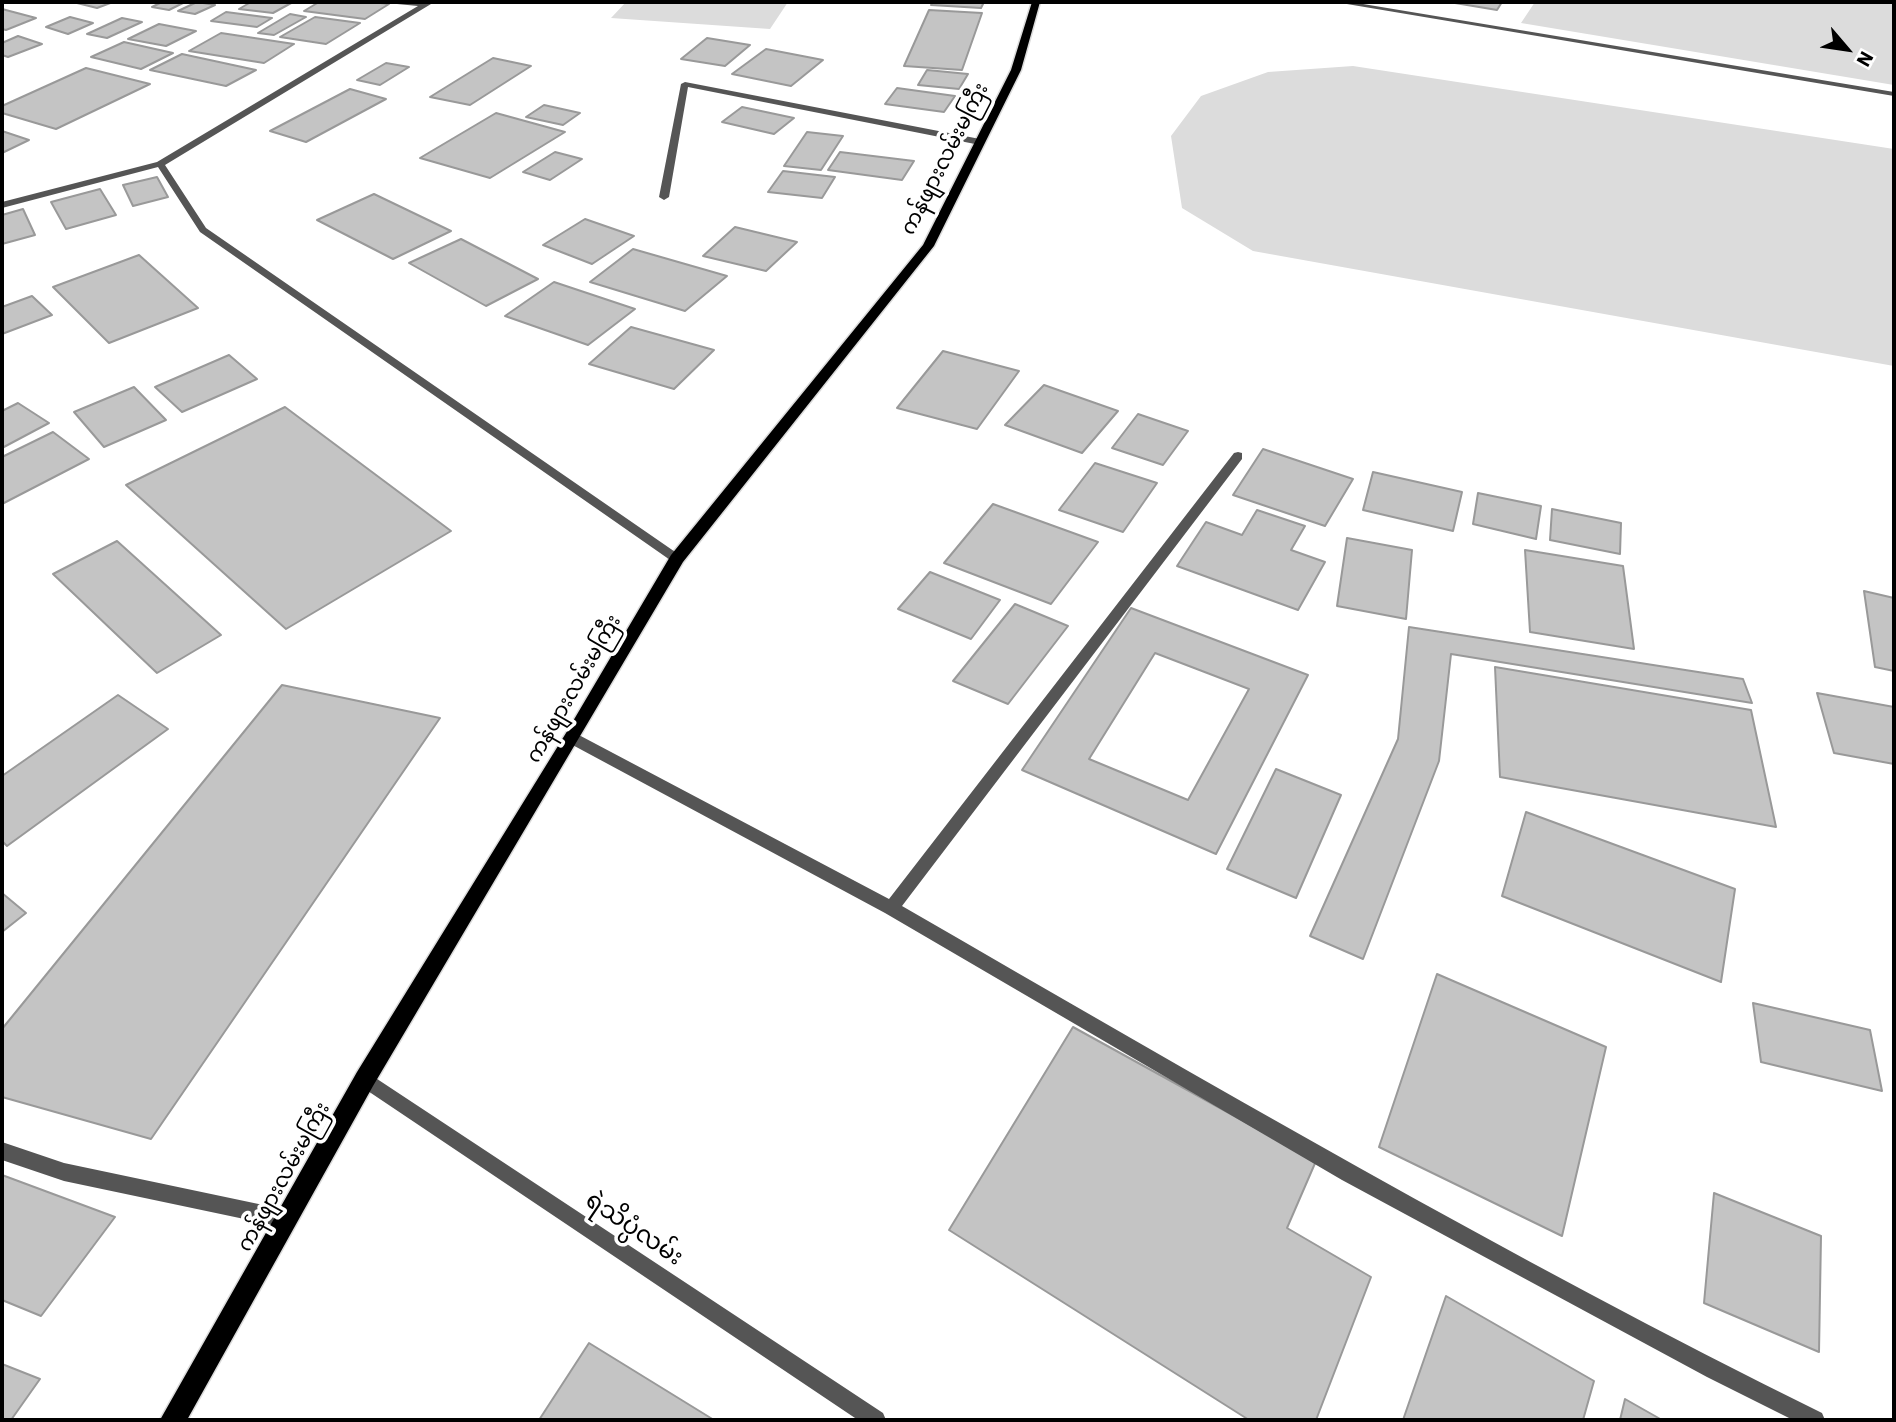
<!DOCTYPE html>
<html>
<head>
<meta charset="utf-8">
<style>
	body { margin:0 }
	#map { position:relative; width:1896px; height:1422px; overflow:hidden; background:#fff; font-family:"IBM Plex Sans",sans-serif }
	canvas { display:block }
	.frame { position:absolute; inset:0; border:4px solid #000; pointer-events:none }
	.north { position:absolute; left:1812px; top:14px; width:70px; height:70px; -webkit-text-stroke:5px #fff; paint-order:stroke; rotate:119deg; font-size:19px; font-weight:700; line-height:28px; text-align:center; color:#000 }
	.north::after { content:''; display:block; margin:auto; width:24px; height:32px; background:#000; clip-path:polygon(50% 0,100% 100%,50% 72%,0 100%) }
</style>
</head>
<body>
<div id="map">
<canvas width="1896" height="1422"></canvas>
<div class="frame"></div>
<div class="north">N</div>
</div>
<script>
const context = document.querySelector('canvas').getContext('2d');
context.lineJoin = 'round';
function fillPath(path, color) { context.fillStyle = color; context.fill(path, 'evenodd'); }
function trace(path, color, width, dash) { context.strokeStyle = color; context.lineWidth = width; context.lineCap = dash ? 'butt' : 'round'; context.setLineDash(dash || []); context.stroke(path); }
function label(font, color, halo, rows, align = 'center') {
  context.font = font + ' "IBM Plex Sans","Noto Sans Myanmar",sans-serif'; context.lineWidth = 7; context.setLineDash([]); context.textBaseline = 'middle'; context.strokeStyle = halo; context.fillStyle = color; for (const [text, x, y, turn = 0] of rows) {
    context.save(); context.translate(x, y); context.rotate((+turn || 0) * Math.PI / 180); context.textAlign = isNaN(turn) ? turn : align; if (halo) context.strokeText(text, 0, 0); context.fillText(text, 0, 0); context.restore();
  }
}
const green = new Path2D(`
	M 626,2 L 788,2 L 770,29 L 611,18 Z
	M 1535,2 L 1894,2 L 1894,85 L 1521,23 Z
	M 1353,66 L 1894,149 L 1894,366 L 1253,251 L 1182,208 L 1171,136 L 1201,96 L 1268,72 Z`);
const building = new Path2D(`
	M 73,2 L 113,2 L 97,8 Z
	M 162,2 L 185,2 L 169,10 L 152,7 Z
	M 197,2 L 215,5 L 195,14 L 178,11 Z
	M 251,2 L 293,2 L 273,13 L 239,9 Z
	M 319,2 L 372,2 L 389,4 L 365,19 L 304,11 Z
	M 933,2 L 984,2 L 981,8 L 931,5 Z
	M 1449,2 L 1502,2 L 1497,10 Z
	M 2,9 L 36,18 L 6,30 L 2,29 Z
	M 929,10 L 982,13 L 962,70 L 904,66 Z
	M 226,12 L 272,18 L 257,27 L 211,21 Z
	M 290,14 L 306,17 L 274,35 L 258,33 Z
	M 70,17 L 93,23 L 68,34 L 46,27 Z
	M 315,17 L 360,23 L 326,44 L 280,37 Z
	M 122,18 L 142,22 L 107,38 L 87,34 Z
	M 159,24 L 196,31 L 166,46 L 128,39 Z
	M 221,33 L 294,44 L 264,63 L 189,51 Z
	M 18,36 L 42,44 L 8,57 L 2,55 L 2,43 Z
	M 707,38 L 750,45 L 725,66 L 681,59 Z
	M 124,42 L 173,53 L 141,69 L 91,57 Z
	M 766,49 L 823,60 L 791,86 L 732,74 Z
	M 182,54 L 256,70 L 226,86 L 150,70 Z
	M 493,58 L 531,66 L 470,105 L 430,97 Z
	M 386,63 L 409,67 L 380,85 L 357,80 Z
	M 86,68 L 150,84 L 56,129 L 2,113 L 2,106 Z
	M 927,70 L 968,74 L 959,89 L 918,85 Z
	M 897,88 L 955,96 L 944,112 L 885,104 Z
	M 350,89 L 386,99 L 306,142 L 270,131 Z
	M 544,105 L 580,113 L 563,125 L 526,117 Z
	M 742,107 L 794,118 L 774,134 L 722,122 Z
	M 496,113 L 565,132 L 490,178 L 420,158 Z
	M 2,131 L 29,140 L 2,153 Z
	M 807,132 L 843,136 L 821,170 L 784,166 Z
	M 555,152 L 582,159 L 550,180 L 523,172 Z
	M 840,152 L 914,161 L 902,180 L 828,170 Z
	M 783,171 L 835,177 L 822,198 L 768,192 Z
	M 157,177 L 168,197 L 133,206 L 123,185 Z
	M 100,189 L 116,215 L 66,229 L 51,202 Z
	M 374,194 L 451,231 L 393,259 L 317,220 Z
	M 23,209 L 35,235 L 2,244 L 2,215 Z
	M 585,219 L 634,236 L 592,264 L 543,245 Z
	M 735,227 L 797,242 L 766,271 L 703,256 Z
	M 461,239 L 538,279 L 486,306 L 409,263 Z
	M 633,249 L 727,276 L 685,311 L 590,282 Z
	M 139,255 L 198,308 L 109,343 L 53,287 Z
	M 554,282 L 635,309 L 588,345 L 505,316 Z
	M 32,296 L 52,315 L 2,334 L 2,307 Z
	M 631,327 L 714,350 L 674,389 L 589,364 Z
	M 943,351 L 1019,371 L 977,429 L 897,408 Z
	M 229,355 L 257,379 L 182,412 L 155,387 Z
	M 1044,385 L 1118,411 L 1082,453 L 1005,425 Z
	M 134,387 L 166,420 L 104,447 L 74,412 Z
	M 18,403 L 49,423 L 2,448 L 2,411 Z
	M 285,407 L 451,531 L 286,629 L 126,485 Z
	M 1138,414 L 1188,431 L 1163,465 L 1112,448 Z
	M 53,432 L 89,459 L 2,504 L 2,457 Z
	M 1263,449 L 1353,479 L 1325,526 L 1233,495 Z
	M 1095,463 L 1157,483 L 1123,532 L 1059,510 Z
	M 1373,472 L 1462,492 L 1453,531 L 1363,510 Z
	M 1478,493 L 1541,506 L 1536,539 L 1473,524 Z
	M 993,504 L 1098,542 L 1051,604 L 944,563 Z
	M 1552,509 L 1621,523 L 1620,554 L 1550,540 Z
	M 1257,510 L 1305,526 L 1291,550 L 1325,562 L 1298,610 L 1177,566 L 1206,522 L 1242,535 Z
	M 1347,538 L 1412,550 L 1406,619 L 1337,606 Z
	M 117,541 L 221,635 L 157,673 L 53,574 Z
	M 1525,550 L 1623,566 L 1634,649 L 1530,632 Z
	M 930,572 L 1000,600 L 971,639 L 898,609 Z
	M 1864,591 L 1894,598 L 1894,671 L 1875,667 Z
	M 1015,604 L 1068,626 L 1008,704 L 953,681 Z
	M 1131,608 L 1308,675 L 1216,854 L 1022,770 ZM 1155,653 L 1249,689 L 1188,800 L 1089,759 Z
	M 1409,627 L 1743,679 L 1752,703 L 1451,654 L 1439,761 L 1363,959 L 1310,936 L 1398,739 Z
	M 1495,667 L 1751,710 L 1776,827 L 1500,777 Z
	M 282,685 L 440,718 L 151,1139 L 2,1097 L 2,1029 Z
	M 1817,693 L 1894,707 L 1894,764 L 1834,753 Z
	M 118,695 L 168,729 L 7,846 L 2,841 L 2,776 Z
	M 1276,769 L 1341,795 L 1296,898 L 1227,869 Z
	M 1526,812 L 1735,889 L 1721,982 L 1502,896 Z
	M 2,893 L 26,913 L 2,932 Z
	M 1437,974 L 1606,1047 L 1562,1236 L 1379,1147 Z
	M 1753,1003 L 1870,1030 L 1882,1091 L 1761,1062 Z
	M 1073,1027 L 1316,1161 L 1287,1228 L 1371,1277 L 1316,1420 L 1249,1420 L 949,1230 Z
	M 2,1175 L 115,1217 L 41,1316 L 2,1300 Z
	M 1714,1193 L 1821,1236 L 1819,1352 L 1704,1303 Z
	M 1446,1296 L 1594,1381 L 1583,1420 L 1403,1420 Z
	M 589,1343 L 714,1420 L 539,1420 Z
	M 2,1364 L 40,1379 L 11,1420 L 2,1420 Z
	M 1625,1399 L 1662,1420 L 1620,1420 Z`);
const service = new Path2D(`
	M 1238,452 L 1242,453 L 1242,459 L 902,906 C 1205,1081 1508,1258 1822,1413 L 1825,1420 L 1793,1420 L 1707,1377 L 1342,1180 L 885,913 L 567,742 L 565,738 L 567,734 L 577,734 L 889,899 L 1234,453 Z`);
const minor = new Path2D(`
	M 394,2 L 426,2 L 431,4 L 165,165 L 206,228 L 681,556 L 683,559 L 681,562 L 673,562 L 200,232 L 158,167 L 2,208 L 2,202 L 157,162 L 418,6 L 397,4 Z
	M 1335,2 L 1351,2 L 1894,92 L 1894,96 Z
	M 685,82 L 980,139 L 984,142 L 980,145 L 688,87 L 669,197 L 664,200 L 659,197 L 681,84 Z
	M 365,1071 L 883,1413 L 886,1420 L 858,1420 L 359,1085 L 356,1079 L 359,1073 Z
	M 2,1142 L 64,1163 L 287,1210 L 294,1212 L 296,1219 L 294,1226 L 287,1228 L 64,1181 L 2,1160 Z`);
const primary = new Path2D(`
	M 1032,2 L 1040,2 L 1021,70 L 934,246 L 683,562 L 373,1086 L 187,1420 L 160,1420 L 357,1072 L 566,733 L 671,555 L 923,245 L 1011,70 Z`);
const streetNames = [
	["ကန်ဖျားလမ်းမကြီး",945,159,-63],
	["ကန်ဖျားလမ်းမကြီး",574,689,-60],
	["ကန်ဖျားလမ်းမကြီး",284,1177,-61]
];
const nearStreetnames = [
	["ရဲသိပ္ပံလမ်း",634,1229,34]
];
fillPath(green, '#dcdcdc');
fillPath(building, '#c4c4c4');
trace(building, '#999', 2);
trace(primary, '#dbdbdb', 3);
fillPath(service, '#555');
fillPath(minor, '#555');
fillPath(primary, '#000');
label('21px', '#000', '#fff', streetNames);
label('24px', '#000', '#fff', nearStreetnames);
</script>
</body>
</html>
